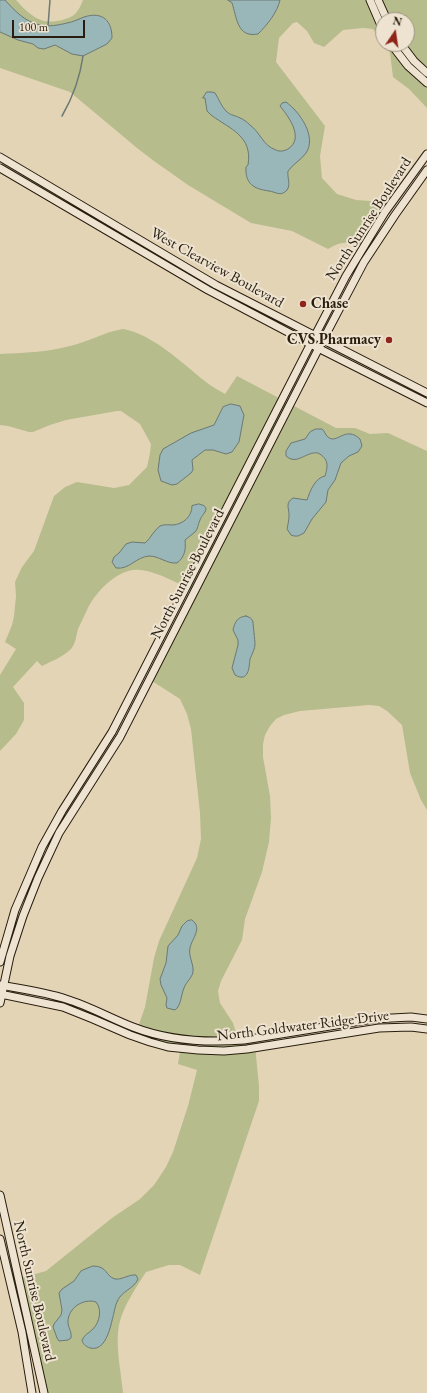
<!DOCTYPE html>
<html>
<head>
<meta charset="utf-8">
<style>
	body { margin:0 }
	#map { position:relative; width:427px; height:1393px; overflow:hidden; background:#e4d4b6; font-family:"EB Garamond",serif }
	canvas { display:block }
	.north { position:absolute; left:375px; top:12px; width:40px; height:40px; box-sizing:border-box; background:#ede3d0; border:1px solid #9e9482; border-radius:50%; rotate:13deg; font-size:11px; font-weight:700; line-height:16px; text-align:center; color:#281d0e }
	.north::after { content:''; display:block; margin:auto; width:14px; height:18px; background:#8f2418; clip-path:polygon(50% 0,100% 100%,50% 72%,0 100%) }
	.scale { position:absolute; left:12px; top:20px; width:73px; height:18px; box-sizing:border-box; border:2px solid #281d0e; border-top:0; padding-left:5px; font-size:12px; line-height:14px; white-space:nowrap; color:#281d0e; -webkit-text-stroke:3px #ede3d0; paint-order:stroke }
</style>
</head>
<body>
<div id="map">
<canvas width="427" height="1393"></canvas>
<div class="north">N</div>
<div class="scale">100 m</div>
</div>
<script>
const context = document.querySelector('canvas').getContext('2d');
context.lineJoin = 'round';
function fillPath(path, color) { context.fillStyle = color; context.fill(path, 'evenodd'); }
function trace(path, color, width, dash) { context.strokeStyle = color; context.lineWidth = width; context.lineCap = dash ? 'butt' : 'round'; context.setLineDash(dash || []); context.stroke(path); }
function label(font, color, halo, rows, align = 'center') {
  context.font = font + ' "EB Garamond",serif'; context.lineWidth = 4; context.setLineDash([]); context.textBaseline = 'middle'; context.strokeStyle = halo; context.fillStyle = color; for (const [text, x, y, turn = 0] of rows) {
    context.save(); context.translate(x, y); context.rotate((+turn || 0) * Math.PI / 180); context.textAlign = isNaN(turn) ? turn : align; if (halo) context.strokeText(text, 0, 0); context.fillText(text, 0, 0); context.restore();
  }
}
const green = new Path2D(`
	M 0,0 L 16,0 C 23,8 34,19 44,21 C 53,23 68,20 75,14 C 79,10 81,5 83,0 L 427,0 L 427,108 L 409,89 L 393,77 L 390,53 L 383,44 L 407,44 L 407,20 L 383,20 L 383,43 L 373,29 L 363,28 L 343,30 L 324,47 L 314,43 L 307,31 L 297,22 L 293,23 L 279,38 L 276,62 L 325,126 L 320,156 L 322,178 L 337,194 L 356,200 L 371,201 L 384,209 L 359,247 C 347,240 339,242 328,249 L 292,231 L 251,223 L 188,185 L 154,161 L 137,148 L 70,92 L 0,68 Z
	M 123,329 C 153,334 183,364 206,382 C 212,387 219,390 225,394 L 237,376 L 336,428 L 355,428 L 370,434 L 388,433 L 427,451 L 427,810 L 421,800 L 410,773 L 402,725 L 387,711 L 379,706 L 369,705 L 300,711 L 284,715 L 276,719 L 270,726 L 265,735 L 263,744 L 263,757 L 270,796 L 271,818 L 269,842 L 262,872 L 245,919 L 242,940 L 221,981 L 218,991 L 220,1003 L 233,1023 L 238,1039 L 254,1035 L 259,1086 L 259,1101 L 200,1275 L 180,1265 L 169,1265 L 146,1272 C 136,1288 123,1306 119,1325 C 115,1346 121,1371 123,1393 L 47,1393 L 21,1278 L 46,1271 L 112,1218 L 140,1199 L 154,1185 L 166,1167 L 173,1152 L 188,1106 L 197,1070 L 178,1064 L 180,1052 L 134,1039 L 145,1007 L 154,958 L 159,941 L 197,858 L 201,839 L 200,813 L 191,729 L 187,714 L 180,699 L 152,681 L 197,593 C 182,585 156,571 140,570 C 119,567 95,592 87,610 C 84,616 81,623 78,629 C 76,636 76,643 71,649 C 63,657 52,661 42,666 L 37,661 L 13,687 L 24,703 L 24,720 L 16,734 L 0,751 L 0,675 L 16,649 L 5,642 L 12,625 L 14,616 L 16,596 L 15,582 L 22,567 L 34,551 L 54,496 L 65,487 L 77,482 L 114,488 L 129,485 L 147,467 L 150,453 L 151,444 L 140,424 L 121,411 L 117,411 L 66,420 L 50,425 L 33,432 L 29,432 L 8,426 L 0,425 L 0,354 C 24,353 47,352 70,346 C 88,342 104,332 123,329 Z`);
const water = new Path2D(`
	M 0,0 L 5,0 C 14,10 25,22 40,25 C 48,27 59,25 67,23 C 73,22 79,19 84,17 C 103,11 112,21 112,38 L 107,44 L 83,56 L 72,54 L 55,45 L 44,49 L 38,48 L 33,44 L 18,40 L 0,32 Z
	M 228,0 L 280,0 C 277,13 267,25 258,34 C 237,38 237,18 232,3 Z
	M 207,92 L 212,92 L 215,93 C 219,99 221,106 226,111 C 231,116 235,115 240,118 C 243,119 247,122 250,125 C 260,132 263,146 276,150 C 280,152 284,151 288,149 C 305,138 288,116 280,106 L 282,103 L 286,102 C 300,112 317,137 306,153 C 301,160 293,164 288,171 C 287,177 291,185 287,190 C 281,197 276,192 269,191 C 254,189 245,184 246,167 L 248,165 C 253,136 230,129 211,115 L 207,111 L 205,98 L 203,98 Z
	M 231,404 L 240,406 L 244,415 L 239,442 L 232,452 L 226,454 L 213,450 L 205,450 L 192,460 L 193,470 L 191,473 L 177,484 L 172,485 L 161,481 L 158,470 L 160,455 L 163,449 L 191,433 L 214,425 L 223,407 Z
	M 316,429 L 322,429 C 325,431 325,435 328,437 C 337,445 345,425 360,439 L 362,446 L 358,452 L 349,456 L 341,463 L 335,480 L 328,490 L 326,502 L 312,519 L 304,533 L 298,536 L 294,536 L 291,535 L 287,529 C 288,524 289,520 289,515 C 289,508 285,503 293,498 L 307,500 C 310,491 315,478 325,476 C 328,466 329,459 318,453 C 306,451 297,466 286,456 L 286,451 L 291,443 L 305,439 L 310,432 Z
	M 199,504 C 213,507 202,514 200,520 C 198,524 198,529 195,532 C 192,535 188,537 185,540 C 186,549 185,557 177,563 C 167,564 159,556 149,556 C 136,557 129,570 116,568 L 112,562 L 114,557 L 119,553 L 126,544 L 132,542 L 145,543 C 151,538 154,530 160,526 C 164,524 169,525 173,525 C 183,524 192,517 192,506 Z
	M 246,616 C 249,617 252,618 253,622 C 253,624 255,641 255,644 C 255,649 252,654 250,659 C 249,667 249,683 235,675 L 232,668 L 238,645 L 238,640 L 233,630 C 235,622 237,617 246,616 Z
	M 192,920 C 203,928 192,938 190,948 C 188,956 194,964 193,972 C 192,978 186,982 184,988 C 181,995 181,1006 175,1010 L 167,1008 L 166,1005 L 167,998 L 161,985 L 160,979 L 166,963 L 168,946 L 178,935 L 182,926 L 187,921 Z
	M 93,1266 C 108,1266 105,1276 115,1279 C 121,1280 128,1275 134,1275 L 136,1275 L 138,1279 C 134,1289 121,1291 117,1302 C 112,1313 110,1353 90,1348 C 85,1346 83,1344 82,1340 C 84,1335 89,1333 93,1329 C 100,1322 102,1309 96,1302 C 83,1298 68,1308 68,1322 C 68,1328 72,1331 71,1338 L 68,1340 L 59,1341 L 57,1338 L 53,1327 L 54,1324 L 61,1315 L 62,1310 L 59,1293 L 62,1289 L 74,1281 L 81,1271 Z`);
const stream = new Path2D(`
	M 48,26 L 50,0
	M 62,116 C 73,97 80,78 83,56`);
const secondary = new Path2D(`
	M 370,0 L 383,30
	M 378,0 L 387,20
	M 391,44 L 408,66 L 427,83
	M 401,44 L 414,61 L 427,73
	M 0,157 L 216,285 L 427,393
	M 0,168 L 208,290 L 318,348 L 427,403
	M 0,962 L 15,910 L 42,847 L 62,811 L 112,732 L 308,349 L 346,276 L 385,212 L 427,154
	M 0,985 C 22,989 45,992 66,999 C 89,1006 110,1018 133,1027 C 169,1041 206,1043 244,1040 L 373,1019 L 411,1017 L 427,1019
	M 0,994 L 63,1007 L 93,1019 L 130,1035 L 150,1042 L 168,1047 L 198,1050 L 224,1051 L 247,1049 L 379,1028 L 411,1027 L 427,1029
	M 0,1003 L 10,956 L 23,916 L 38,878 L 59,833 L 120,737 L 323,340 L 364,262 L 395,215 L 427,170
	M 0,1195 L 44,1393
	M 0,1239 L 22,1332 L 32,1393`);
const markers = [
	[303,304,4,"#8f2418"],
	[389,340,4,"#8f2418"]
];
const streetNames = [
	["North Sunrise Boulevard",369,219,-57],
	["West Clearview Boulevard",217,268,29],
	["North Sunrise Boulevard",188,574,-63],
	["North Goldwater Ridge Drive",303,1026,-7],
	["North Sunrise Boulevard",34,1291,77]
];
const poiNames = [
	["Chase",311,304],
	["CVS Pharmacy",381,340,"right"]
];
fillPath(green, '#b6bc8c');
fillPath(water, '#99b6b8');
trace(water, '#6c7974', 1);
trace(stream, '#6c7974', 1.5);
trace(secondary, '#281d0e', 9);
trace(secondary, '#ede3d0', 7);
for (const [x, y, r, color] of markers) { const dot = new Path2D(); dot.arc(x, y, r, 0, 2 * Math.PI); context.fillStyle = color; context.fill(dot); trace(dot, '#ede3d0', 1.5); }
label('15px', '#281d0e', '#ede3d0', streetNames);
label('bold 15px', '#281d0e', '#ede3d0', poiNames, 'left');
</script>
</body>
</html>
